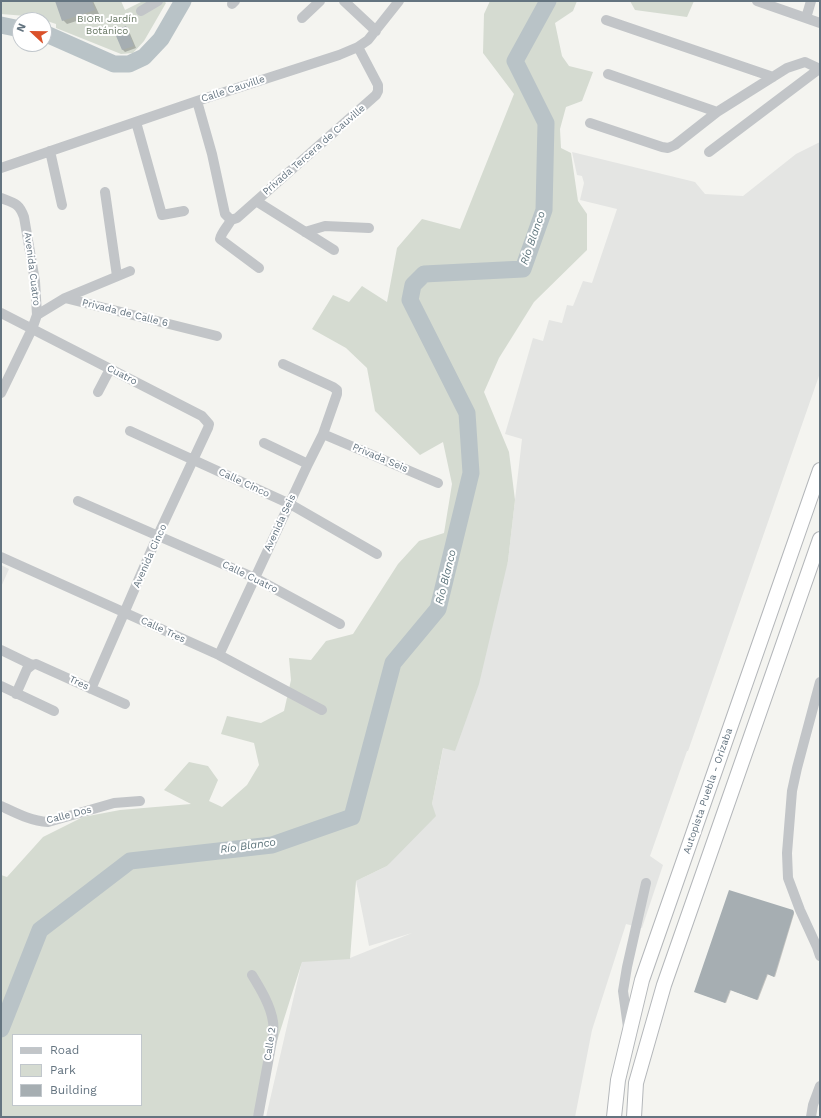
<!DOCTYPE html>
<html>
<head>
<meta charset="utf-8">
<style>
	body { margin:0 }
	#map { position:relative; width:821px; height:1118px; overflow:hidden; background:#f4f4f0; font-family:"Work Sans",sans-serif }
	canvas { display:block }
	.frame { position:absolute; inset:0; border:2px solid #647480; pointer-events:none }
	.legend { position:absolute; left:12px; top:1034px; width:130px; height:72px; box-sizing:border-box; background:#fff; border:1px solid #c1c7cc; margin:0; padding:5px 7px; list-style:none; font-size:12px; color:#647480 }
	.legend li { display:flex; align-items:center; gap:8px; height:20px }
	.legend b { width:20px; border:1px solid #c1c7cc }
	.north { position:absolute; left:12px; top:12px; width:40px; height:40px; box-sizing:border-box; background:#fff; border:1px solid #c1c7cc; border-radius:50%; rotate:292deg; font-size:11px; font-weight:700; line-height:16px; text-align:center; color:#647480 }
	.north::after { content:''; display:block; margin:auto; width:14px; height:18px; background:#da512a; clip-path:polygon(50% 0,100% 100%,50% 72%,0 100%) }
</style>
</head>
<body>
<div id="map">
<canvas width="821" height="1118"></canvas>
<div class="frame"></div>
<ul class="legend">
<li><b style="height:5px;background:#c2c5c8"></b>Road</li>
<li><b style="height:11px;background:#d5dbd1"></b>Park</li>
<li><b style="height:11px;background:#a6aeb2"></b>Building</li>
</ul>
<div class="north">N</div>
</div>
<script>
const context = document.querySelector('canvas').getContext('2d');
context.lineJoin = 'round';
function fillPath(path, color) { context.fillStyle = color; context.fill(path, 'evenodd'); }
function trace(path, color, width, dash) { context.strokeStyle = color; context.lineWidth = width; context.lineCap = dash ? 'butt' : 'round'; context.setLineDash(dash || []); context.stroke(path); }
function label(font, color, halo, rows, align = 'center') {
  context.font = font + ' "Work Sans",sans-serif'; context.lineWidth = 4; context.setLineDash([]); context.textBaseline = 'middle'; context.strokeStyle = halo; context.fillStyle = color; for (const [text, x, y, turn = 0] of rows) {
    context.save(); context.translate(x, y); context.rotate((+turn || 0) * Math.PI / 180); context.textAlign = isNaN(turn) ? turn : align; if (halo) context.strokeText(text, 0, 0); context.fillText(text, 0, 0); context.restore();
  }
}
const built = new Path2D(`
	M 820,142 L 820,373 L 688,751 L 687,751 L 650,856 L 663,865 L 642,928 L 626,924 L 592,1030 L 575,1117 L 266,1117 L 302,961 L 350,958 L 412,933 L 369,946 L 356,881 L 387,866 L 432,804 L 443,749 L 508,561 L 522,439 L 505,434 L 533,338 L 543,341 L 549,320 L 562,323 L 567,305 L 573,306 L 583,281 L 592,283 L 617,209 L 580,200 L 584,183 L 582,176 L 577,175 L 572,152 L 695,182 L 705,194 L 743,196 L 796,154 Z
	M 1,565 L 9,569 L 1,587 Z`);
const green = new Path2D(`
	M 1,1 L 121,1 L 125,10 L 143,1 L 164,1 L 166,3 L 144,41 L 133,53 L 121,54 L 56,28 L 56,24 L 44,20 L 26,16 L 1,14 Z
	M 490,1 L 577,1 L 573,11 L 555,23 L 562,56 L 569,66 L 593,72 L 582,101 L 566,107 L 560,129 L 561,148 L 571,153 L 578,201 L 587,214 L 587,250 L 534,302 L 499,358 L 484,392 L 509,452 L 515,500 L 508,561 L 492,629 L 479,684 L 455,751 L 443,748 L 432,804 L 436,816 L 387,866 L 356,881 L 350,959 L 302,962 L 253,1117 L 1,1117 L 1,875 L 7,877 L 43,837 L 83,817 L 120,810 L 191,804 L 164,790 L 189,762 L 208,766 L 218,780 L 209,801 L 222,807 L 247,785 L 259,765 L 254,743 L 221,734 L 227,716 L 261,723 L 284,711 L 291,680 L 289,658 L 311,660 L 326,641 L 353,634 L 398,564 L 419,541 L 444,533 L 452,484 L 443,442 L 420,455 L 375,411 L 367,368 L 346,348 L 312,329 L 333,295 L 349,302 L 362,286 L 387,302 L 397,248 L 422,219 L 460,229 L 514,94 L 483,53 L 484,14 ZM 13,1035 L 141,1035 L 141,1105 L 13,1105 Z
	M 630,1 L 694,1 L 687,17 L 635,10 Z`);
const shadow = new Path2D(`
	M 56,1 L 93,1 L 99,14 L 67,24 L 63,20 Z
	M 126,27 L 128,29 L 136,48 L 125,52 L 123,50 L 115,31 Z
	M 794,912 L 794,914 L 775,977 L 768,974 L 758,1000 L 731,990 L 726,1003 L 696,992 Z`);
const river = new Path2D(`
	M 1,25 L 20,29
	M 44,33 L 114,64 L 129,64 L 144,57 L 161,39 L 183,1
	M 1,1029 L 40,930 L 130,861 L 272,845 L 352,817 L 393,663 L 438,609 L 471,473 L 467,413 L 410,300 L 413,285 L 424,274 L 523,269 L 544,210 L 546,123 L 515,61 L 548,1`);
const building = new Path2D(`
	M 55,1 L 92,1 L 95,10 L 62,21 Z
	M 126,26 L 134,46 L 122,50 L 114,31 Z
	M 729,890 L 793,910 L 794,912 L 774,977 L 767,974 L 757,1000 L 730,990 L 725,1003 L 694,992 Z`);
const minor = new Path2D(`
	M 344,1 L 376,31
	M 757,1 L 820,23
	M 232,4 L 235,1
	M 141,11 L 158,1
	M 302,18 L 320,1
	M 806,18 L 811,1
	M 606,20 L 773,77
	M 608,74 L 717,112
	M 197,101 L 212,154 L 225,214 L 231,220
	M 136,122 L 162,215 L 184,211
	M 590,123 L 662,147 L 668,148 L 675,145 L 717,112 L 787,68 L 805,62 L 820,69
	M 50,151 L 62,205
	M 709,152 L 819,69
	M 1,168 L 197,101 L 339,55 L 358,47 L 368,40 L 399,1
	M 105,192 L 117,276
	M 1,198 C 14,203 19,203 24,217 L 35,281 L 37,315 L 32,329 L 1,393
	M 256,201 L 334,250
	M 231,220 L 237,218 L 376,95 L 378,91 L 378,85 L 358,47
	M 231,220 C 228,226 221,233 220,239 L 259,268
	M 305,232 L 325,226 L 369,228
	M 65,298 L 217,336
	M 1,313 L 202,416 L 209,424 L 208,428 L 158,535 L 91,689
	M 37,315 L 65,298 L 130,271
	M 98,392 L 110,369
	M 130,431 L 290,504 L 377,554
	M 323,434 L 438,483
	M 264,443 L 308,464
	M 78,501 L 255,578 L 340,624
	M 1,557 L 219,655 L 322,710
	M 1,650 L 32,665 L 36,664 L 125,704
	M 219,655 L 308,464 L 323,434 L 337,394 L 337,390 L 333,387 L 283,364
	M 820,682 L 797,768 L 792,791 L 787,853 L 788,878 L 800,910 L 817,947 L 820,956
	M 1,686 L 54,711
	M 16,694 L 27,669 L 32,665
	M 1,806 C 16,813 31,821 48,822 L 114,803 L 140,801
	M 252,975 C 260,988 271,1006 273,1022 C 274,1026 273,1031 273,1035 L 258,1117
	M 628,1027 L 623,991 L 627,967 L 646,883
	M 811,1117 L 813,1105 L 820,1086`);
const highway = new Path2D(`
	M 614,1117 L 618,1080 L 642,980 L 820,470
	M 634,1117 L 636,1083 L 664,985 L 820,539`);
const parkNames = [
	["BIORI Jardín",107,19],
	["Botánico",107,31]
];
const streetNames = [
	["Calle Cauville",233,89,-18],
	["Privada Tercera de Cauville",314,150,-41],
	["Avenida Cuatro",32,269,83],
	["Privada de Calle 6",125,313,14],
	["Cuatro",122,375,27],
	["Privada Seis",380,458,23],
	["Calle Cinco",244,483,25],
	["Avenida Seis",280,523,-65],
	["Avenida Cinco",150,556,-66],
	["Calle Cuatro",250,577,26],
	["Calle Tres",163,630,25],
	["Tres",79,683,25],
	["Autopista Puebla - Orizaba",708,791,-71],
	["Calle Dos",69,815,-14],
	["Calle 2",270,1044,-82]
];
const waterNames = [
	["Río Blanco",533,238,-71],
	["Río Blanco",446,577,-76],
	["Río Blanco",248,846,-8]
];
fillPath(built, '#e4e5e3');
fillPath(green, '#d5dbd1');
fillPath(shadow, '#0003');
trace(river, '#b9c3c7', 17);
fillPath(building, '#a6aeb2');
trace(highway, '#b4b7ba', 16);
trace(minor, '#c2c5c8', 10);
trace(highway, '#fff', 14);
label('10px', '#677763', '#fff', parkNames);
label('10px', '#647480', '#fff', streetNames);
label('italic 11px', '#5f767d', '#fff', waterNames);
</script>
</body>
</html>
